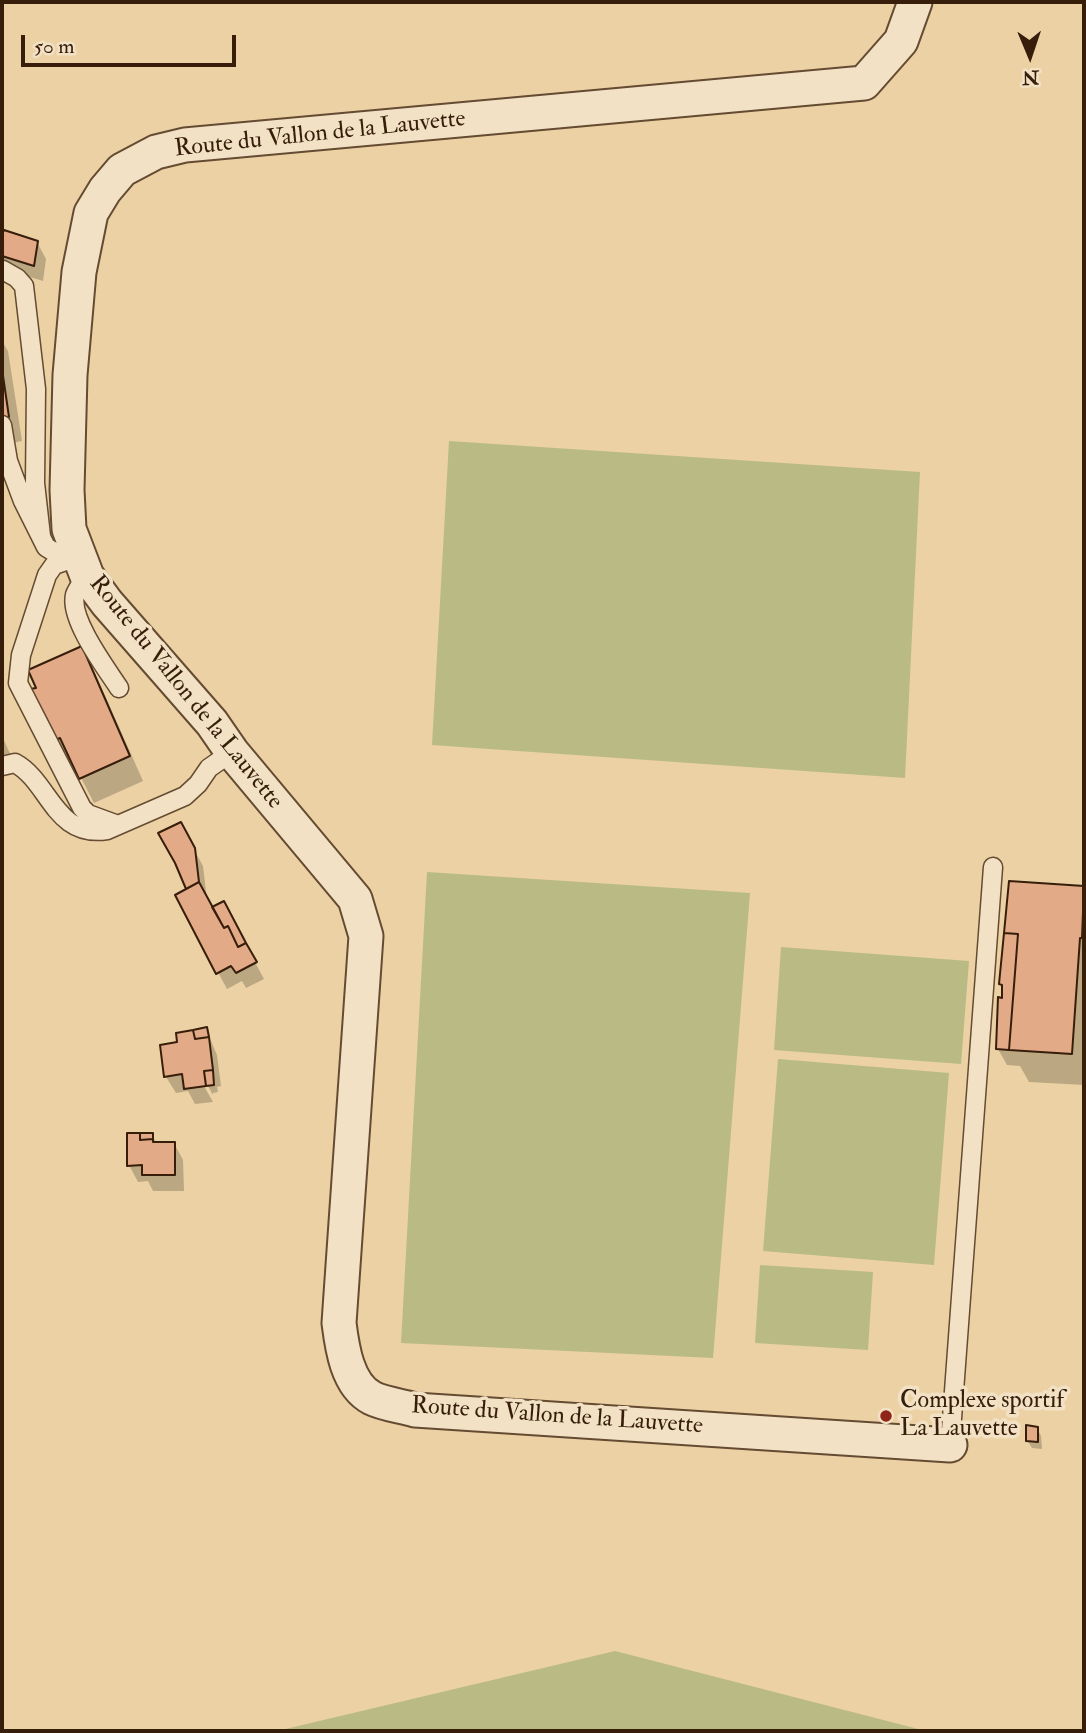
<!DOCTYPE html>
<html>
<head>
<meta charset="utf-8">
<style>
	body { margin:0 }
	#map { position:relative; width:1086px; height:1733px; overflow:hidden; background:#ebd1a4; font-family:"IM FELL Double Pica",serif }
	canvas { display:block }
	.frame { position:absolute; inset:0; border:4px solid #371e0b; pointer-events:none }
	.north { position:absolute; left:995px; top:21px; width:70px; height:70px; -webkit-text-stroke:5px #f2e1c4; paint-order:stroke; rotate:178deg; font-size:19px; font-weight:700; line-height:28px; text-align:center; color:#371e0b }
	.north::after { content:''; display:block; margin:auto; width:24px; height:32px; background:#371e0b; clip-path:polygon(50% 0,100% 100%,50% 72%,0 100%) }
	.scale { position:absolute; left:21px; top:35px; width:215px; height:32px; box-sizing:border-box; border:4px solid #371e0b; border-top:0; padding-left:9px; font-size:21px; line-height:24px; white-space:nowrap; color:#371e0b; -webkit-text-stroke:5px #f2e1c4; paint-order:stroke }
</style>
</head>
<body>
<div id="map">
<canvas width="1086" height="1733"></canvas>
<div class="frame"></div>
<div class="north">N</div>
<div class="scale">50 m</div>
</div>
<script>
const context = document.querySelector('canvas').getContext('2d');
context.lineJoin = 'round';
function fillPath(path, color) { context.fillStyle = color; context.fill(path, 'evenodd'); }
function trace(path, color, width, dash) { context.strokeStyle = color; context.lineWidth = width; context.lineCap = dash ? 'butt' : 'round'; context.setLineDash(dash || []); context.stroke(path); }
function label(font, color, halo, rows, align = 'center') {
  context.font = font + ' "IM FELL Double Pica",serif'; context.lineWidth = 7; context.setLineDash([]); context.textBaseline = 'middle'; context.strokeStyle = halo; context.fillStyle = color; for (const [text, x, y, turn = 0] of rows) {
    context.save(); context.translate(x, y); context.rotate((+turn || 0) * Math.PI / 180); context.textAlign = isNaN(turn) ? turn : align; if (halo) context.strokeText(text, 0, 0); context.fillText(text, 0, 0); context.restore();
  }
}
const green = new Path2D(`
	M 449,441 L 920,472 L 905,778 L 432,745 Z
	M 427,872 L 750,893 L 713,1358 L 401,1343 Z
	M 781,947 L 969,961 L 961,1064 L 774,1050 Z
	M 778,1059 L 949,1073 L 934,1265 L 763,1251 Z
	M 760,1265 L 873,1272 L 868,1350 L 755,1343 Z
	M 615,1651 L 926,1731 L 277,1731 Z`);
const shadow = new Path2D(`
	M 5,232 L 37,242 L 46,259 L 43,281 L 4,269 L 2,265 L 2,238 Z
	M 2,341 L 8,351 L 22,441 L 2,445 Z
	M 81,649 L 95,673 L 143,781 L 94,803 L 73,762 L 69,764 L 55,740 L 39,689 Z
	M 2,736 L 12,758 L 2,763 Z
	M 180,824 L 203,866 L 207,900 L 212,909 L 223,903 L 264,979 L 246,988 L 242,981 L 227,989 L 177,896 L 188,890 L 177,862 Z
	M 1010,883 L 1084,888 L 1084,1085 L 1029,1082 L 1020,1066 L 1007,1065 L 998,1049 L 1004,990 L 1000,984 Z
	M 206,1029 L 217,1055 L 221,1086 L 217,1087 L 218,1092 L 213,1093 L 213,1095 L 203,1077 L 200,1079 L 213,1102 L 195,1104 L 188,1091 L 176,1093 L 166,1077 L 180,1043 Z
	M 152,1135 L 157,1144 L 174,1143 L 183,1160 L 184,1191 L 153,1191 L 148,1181 L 138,1182 L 129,1165 Z
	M 1037,1428 L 1041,1436 L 1042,1449 L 1032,1448 L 1027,1440 Z`);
const building = new Path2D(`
	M 4,230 L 38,241 L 34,266 L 2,256 L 2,234 Z
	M 2,369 L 9,417 L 2,418 Z
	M 82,646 L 130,756 L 79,779 L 60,738 L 53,741 L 30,689 L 36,688 L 28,670 Z
	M 181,822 L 195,848 L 199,882 L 186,889 L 175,863 L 158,833 Z
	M 1009,881 L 1084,886 L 1082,938 L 1080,938 L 1072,1054 L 1009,1050 L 1018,934 L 1004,933 Z
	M 199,882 L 224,928 L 228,926 L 238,947 L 246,943 L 257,962 L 236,973 L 231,966 L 216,974 L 175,895 Z
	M 224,901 L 246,943 L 238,947 L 228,926 L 224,928 L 212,907 Z
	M 1004,933 L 1018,934 L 1009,1050 L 996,1049 L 998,997 L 1002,998 L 1002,985 L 999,984 Z
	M 207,1027 L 209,1037 L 195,1039 L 193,1030 Z
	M 193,1030 L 195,1039 L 209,1037 L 213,1070 L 204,1071 L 206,1086 L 184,1089 L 182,1074 L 164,1077 L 160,1045 L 177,1042 L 176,1033 Z
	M 213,1070 L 214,1085 L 206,1086 L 204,1071 Z
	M 127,1133 L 140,1133 L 140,1140 L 153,1139 L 153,1142 L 175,1142 L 175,1175 L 142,1175 L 142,1165 L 127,1166 Z
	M 140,1133 L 153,1133 L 153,1139 L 140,1140 Z
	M 1026,1425 L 1038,1427 L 1038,1442 L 1026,1441 Z`);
const service = new Path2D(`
	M 3,270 L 17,278 L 24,286 L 36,389 L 35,483 L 41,536
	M 2,425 L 8,461 L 23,501 L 46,547 L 54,552 L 77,550
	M 80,556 L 54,565 L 47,575 L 21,655 L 18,683 L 82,808 L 88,814 L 118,825
	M 87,576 C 83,582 77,588 75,595 C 69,619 106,668 119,688
	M 2,766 L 15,763 C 50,782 54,838 107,830 L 185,796 L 198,784 L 209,768 L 232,752
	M 950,1445 L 993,867`);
const minor = new Path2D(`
	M 915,2 L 901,41 L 864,83 L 185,145 L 156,152 L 122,170 L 105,190 L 91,213 L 79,272 L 70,375 L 67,490 L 69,529 L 87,576 L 107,603 L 212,723 L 232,752 L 355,899 L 366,936 L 339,1323 C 342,1347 347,1385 372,1398 C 384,1404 402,1406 415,1410 L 950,1445`);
const markers = [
	[886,1416,7,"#8f2418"]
];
const streetNames = [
	["Route du Vallon de la Lauvette",320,135,-6],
	["Route du Vallon de la Lauvette",185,693,51],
	["Route du Vallon de la Lauvette",557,1417,4]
];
const poiNames = [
	["Complexe sportif",900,1402],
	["La Lauvette",900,1430]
];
fillPath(green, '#babb84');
fillPath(shadow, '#0003');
fillPath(building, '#e3aa87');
trace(building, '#371e0b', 2);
trace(service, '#644b31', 21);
trace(minor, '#644b31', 37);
trace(service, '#f2e1c4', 18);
trace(minor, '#f2e1c4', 33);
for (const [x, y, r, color] of markers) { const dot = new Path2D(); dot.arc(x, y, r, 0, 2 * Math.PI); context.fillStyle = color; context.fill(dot); trace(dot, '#f2e1c4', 2.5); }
label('24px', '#371e0b', '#f2e1c4', streetNames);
label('24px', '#371e0b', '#f2e1c4', poiNames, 'left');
</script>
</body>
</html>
